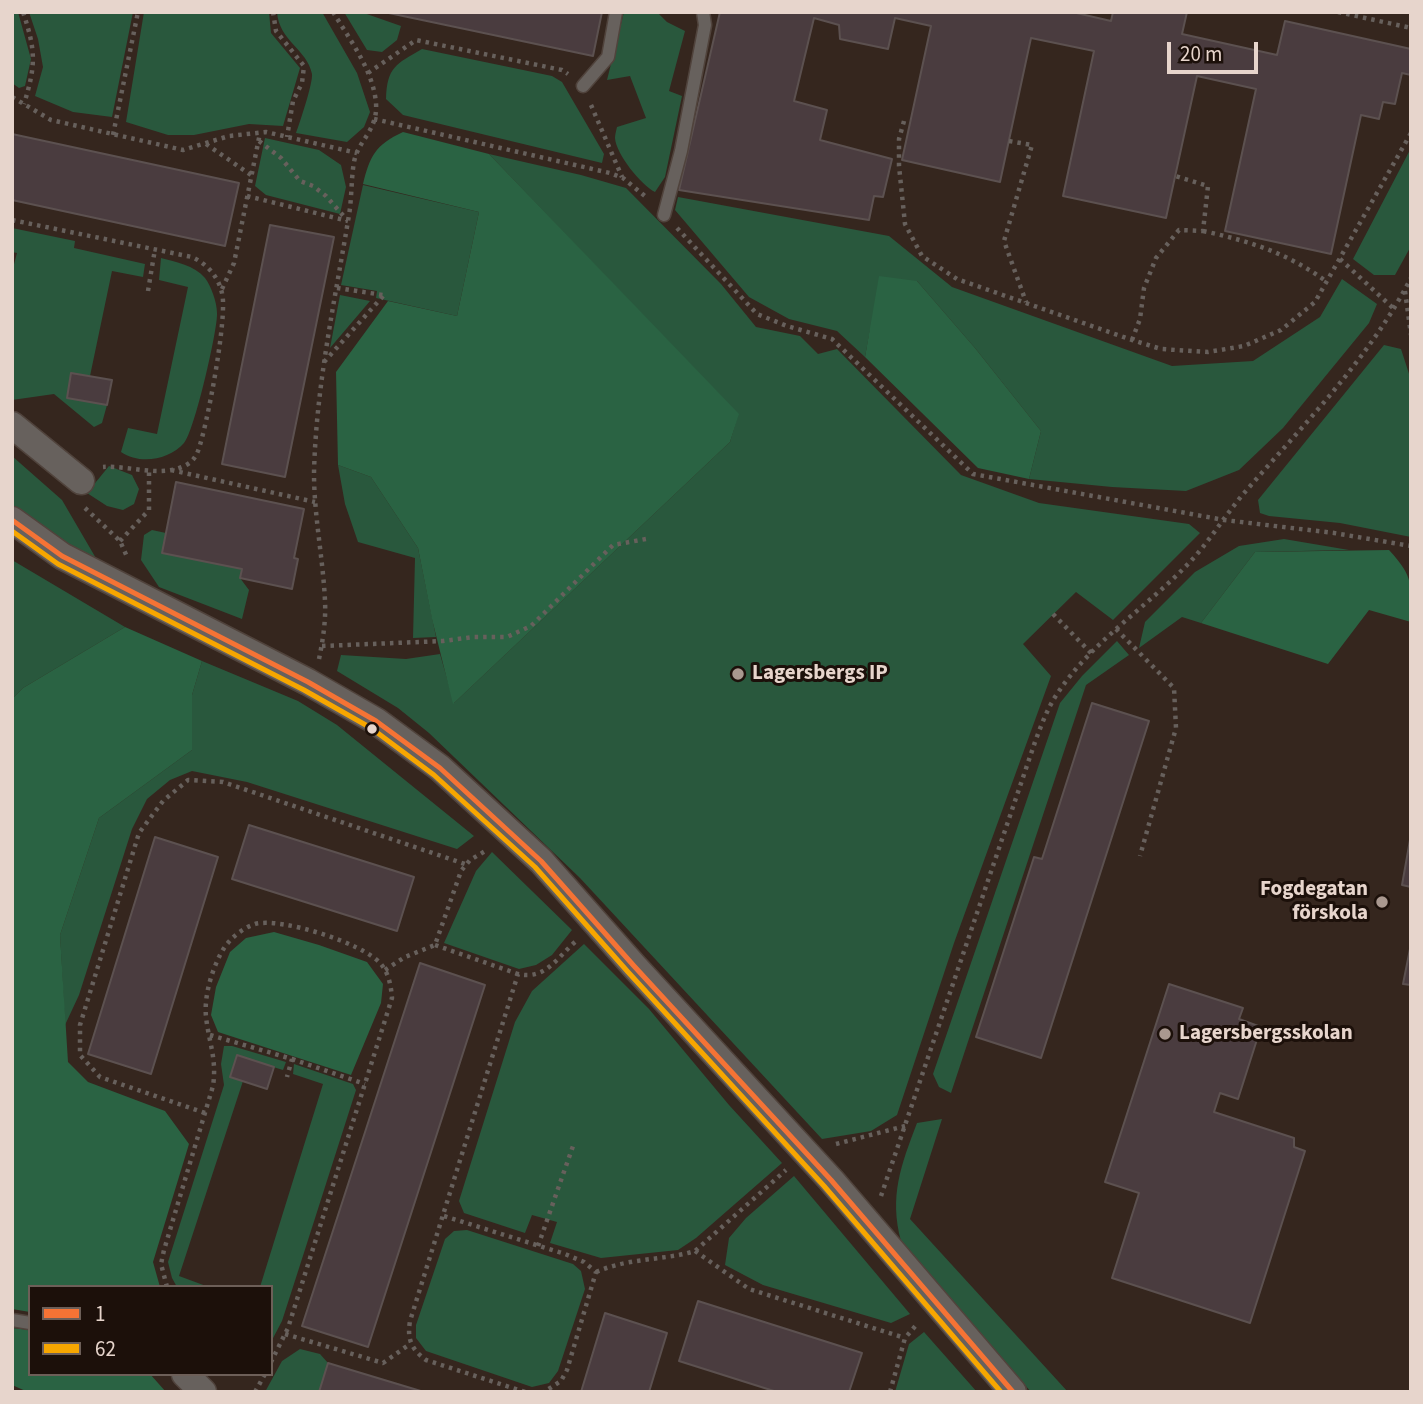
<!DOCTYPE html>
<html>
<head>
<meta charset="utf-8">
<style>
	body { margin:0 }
	#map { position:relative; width:1423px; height:1404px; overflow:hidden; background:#35261e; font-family:"Source Sans 3",sans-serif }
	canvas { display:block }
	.frame { position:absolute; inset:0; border:14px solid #e7d5cc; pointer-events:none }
	.legend { position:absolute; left:28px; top:1285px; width:245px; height:91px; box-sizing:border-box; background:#1c100a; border:2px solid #6d5f58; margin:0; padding:9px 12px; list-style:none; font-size:21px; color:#e7d5cc }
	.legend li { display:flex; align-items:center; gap:14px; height:35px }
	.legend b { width:35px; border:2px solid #6d5f58 }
	.scale { position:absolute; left:1167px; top:42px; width:91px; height:32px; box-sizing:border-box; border:4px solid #e7d5cc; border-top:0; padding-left:9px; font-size:21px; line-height:24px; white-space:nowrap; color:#e7d5cc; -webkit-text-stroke:5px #1c100a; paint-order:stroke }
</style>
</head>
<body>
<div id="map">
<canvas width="1423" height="1404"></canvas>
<div class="frame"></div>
<ul class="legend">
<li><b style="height:9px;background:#f57335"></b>1</li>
<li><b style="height:9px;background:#f7a600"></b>62</li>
</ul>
<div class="scale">20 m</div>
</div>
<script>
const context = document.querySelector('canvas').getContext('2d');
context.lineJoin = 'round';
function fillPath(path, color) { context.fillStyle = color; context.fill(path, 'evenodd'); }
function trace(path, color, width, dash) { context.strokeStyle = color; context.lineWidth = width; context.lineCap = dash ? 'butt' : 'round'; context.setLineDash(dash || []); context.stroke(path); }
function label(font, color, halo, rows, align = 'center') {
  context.font = font + ' "Source Sans 3",sans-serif'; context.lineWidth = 6; context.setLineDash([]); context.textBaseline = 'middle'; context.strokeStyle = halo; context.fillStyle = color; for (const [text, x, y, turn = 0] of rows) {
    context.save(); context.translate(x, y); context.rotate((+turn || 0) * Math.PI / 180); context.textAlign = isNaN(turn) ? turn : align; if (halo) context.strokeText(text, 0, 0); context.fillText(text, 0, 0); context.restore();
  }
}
const green = new Path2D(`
	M 12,12 L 18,12 L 31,59 L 25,86 L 19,88 L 12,83 Z
	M 29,12 L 133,12 L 112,117 L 73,112 L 35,96 L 43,67 L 38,39 Z
	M 144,12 L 269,12 L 271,33 L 300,68 L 283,126 L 249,124 L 194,135 L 168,135 L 126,122 Z
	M 277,12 L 322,12 L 357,73 L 370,112 L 364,127 L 347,142 L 296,133 C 300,122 313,83 312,74 C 307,49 279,41 277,12 Z
	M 344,12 L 361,12 L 401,26 L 397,40 L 382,52 L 367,50 Z
	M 624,12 L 657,12 L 667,22 L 685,31 L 669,91 L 682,96 L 665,177 L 655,192 C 641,185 616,154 615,138 C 615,135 616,131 617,127 L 646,118 L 630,76 L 607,80 Z
	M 422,49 L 552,76 L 562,82 L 604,154 L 602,163 L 403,115 L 386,99 C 387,67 396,64 422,49 Z
	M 265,138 L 319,150 L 341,165 L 346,187 L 340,214 L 266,195 L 255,186 Z
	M 1411,148 L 1411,246 L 1395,275 L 1374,275 L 1353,259 Z
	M 489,154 L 581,175 L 626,188 L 721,284 L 756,327 L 800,336 L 818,354 L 837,349 L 961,475 L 1039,503 L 1189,524 L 1200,533 L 1113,620 L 1076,592 L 1023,644 L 1051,676 L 954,943 L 897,1115 L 871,1131 L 822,1139 L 580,878 L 429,733 L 398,708 L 337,671 L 341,655 L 406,659 L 440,654 L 454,703 L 730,442 L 738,415 Z
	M 363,185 L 479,212 L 457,316 L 376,298 L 377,291 L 341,285 Z
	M 678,197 L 889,236 L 952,287 L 1172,366 L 1253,361 L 1320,317 L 1342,279 L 1377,304 L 1369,323 L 1283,428 L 1239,470 L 1186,491 L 1112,487 L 1029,479 L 1041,431 L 975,348 L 917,281 L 870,330 L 865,357 L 837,331 L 789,319 L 749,297 L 675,210 Z
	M 12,228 L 75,241 L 74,248 L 145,264 L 143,277 L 112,271 L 90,376 L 71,373 L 67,398 L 107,405 L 102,423 L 94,427 L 54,394 L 12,400 L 12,272 L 17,253 L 12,252 Z
	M 161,258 C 176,262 194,265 205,278 C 211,286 217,302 217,313 C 218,329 194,433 184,443 C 169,460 140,465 121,452 L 128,428 L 157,434 L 188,287 L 159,280 Z
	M 340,295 L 370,301 L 330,348 Z
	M 1384,345 L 1401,349 L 1411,380 L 1411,537 L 1340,523 L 1269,516 L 1260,513 L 1258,500 Z
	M 12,456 L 62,500 L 97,560 L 73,551 L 12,506 Z
	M 338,465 L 371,477 L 418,548 L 436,637 L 413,638 L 415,558 L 358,542 L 345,504 Z
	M 109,466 L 132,475 L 139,489 L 134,504 L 123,510 L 107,506 L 87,493 Z
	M 152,530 L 166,533 L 162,553 L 242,569 L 240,578 L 249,590 L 242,619 L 159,587 L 141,560 L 144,535 Z
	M 1284,539 L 1349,550 L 1255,552 L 1201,623 L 1182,617 L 1139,648 L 1145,622 L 1195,572 L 1239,546 Z
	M 12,560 L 125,627 L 23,688 L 12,699 Z
	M 1117,641 L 1129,655 L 1086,685 L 951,1093 L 939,1087 L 933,1074 L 1060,703 L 1082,676 Z
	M 202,661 L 298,701 L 337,725 L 474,836 L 457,849 L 247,782 L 192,771 L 170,780 L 147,799 L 132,829 L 79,995 L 65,1025 L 60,935 L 99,818 L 192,750 L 192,695 Z
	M 492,852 L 572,930 L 552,955 L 536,965 L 519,969 L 444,943 L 476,871 Z
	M 584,944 L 649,1009 L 729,1105 L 782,1163 L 696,1238 L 678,1250 L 601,1258 L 550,1243 L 557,1222 L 532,1215 L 525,1233 L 464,1213 L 459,1201 L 515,1022 L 532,991 Z
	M 224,1046 L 232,1046 L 286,1062 L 283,1070 L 237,1056 L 230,1077 L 243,1081 L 179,1276 L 206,1286 L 177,1287 L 172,1278 L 168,1262 L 224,1085 L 221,1064 Z
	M 294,1064 L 353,1084 L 356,1090 L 301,1262 L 282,1321 L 271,1342 L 271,1287 L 260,1287 L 323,1084 L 293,1074 Z
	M 942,1119 L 910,1219 L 1068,1392 L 1031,1392 L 901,1241 C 889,1196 901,1165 917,1123 Z
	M 794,1176 L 910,1314 L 891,1323 L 763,1285 L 725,1265 L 729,1238 L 746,1218 Z
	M 467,1230 L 573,1264 L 581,1271 L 585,1289 L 558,1371 L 549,1383 L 532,1387 L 426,1351 L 416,1338 L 416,1325 L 445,1239 L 454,1231 Z
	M 924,1332 L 977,1392 L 895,1392 L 909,1344 Z
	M 300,1349 L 320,1354 L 328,1363 L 319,1392 L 265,1392 L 282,1361 Z`);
const forest = new Path2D(`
	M 403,132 L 489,154 L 739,414 L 730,442 L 453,704 L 432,619 L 418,548 L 371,477 L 338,465 L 336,372 L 388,301 L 457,316 L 479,212 L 363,184 C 370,156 375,145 403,132 Z
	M 879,276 L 917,281 L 975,348 L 1041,431 L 1029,479 L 978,468 L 865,357 Z
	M 1389,550 C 1415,578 1411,586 1411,622 L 1369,610 L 1328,664 L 1201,623 L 1255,552 Z
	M 125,627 L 202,661 L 192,695 L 192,750 L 99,818 L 60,935 L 68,1062 L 88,1082 L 165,1111 L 189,1144 L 153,1262 L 160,1287 L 30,1287 L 30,1312 L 12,1309 L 12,699 L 23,688 Z
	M 274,932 L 319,945 L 367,962 L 383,984 L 381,1003 L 351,1075 L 218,1032 L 211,1015 L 216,987 L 230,952 L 246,938 Z
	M 12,1328 L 30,1330 L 30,1374 L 150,1374 L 166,1392 L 28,1392 L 12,1385 Z`);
const building = new Path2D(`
	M 384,12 L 602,12 L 593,56 Z
	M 720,12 L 1072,12 L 1111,21 L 1113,12 L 1187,12 L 1182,34 L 1277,55 L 1285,21 L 1411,49 L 1411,75 L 1402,73 L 1395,104 L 1383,102 L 1379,119 L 1361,115 L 1331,254 L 1225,231 L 1256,89 L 1197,76 L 1166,218 L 1063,196 L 1094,51 L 1031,38 L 1000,182 L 902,160 L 931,26 L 895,18 L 888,49 L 840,39 L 839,25 L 814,18 L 794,101 L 827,110 L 820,140 L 892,159 L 883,197 L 874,196 L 869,220 L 679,190 Z
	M 12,134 L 239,183 L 225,246 L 12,200 Z
	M 270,225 L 334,237 L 285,477 L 222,464 Z
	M 71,373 L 112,380 L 107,405 L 67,398 Z
	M 176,482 L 304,509 L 294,558 L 298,559 L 292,589 L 240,578 L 242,569 L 162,553 Z
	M 1092,703 L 1149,721 L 1041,1058 L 976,1037 L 1034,857 L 1042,859 Z
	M 249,825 L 414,877 L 397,931 L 232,879 Z
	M 155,837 L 218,857 L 151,1074 L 88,1054 Z
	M 1410,840 L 1411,841 L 1411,887 L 1402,885 Z
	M 1411,944 L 1411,985 L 1403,984 Z
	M 420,963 L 485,985 L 368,1347 L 302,1326 Z
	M 1169,984 L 1243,1008 L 1239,1019 L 1261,1027 L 1238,1099 L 1220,1093 L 1214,1112 L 1294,1138 L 1294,1147 L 1305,1151 L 1250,1323 L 1112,1278 L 1139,1193 L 1105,1182 Z
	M 237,1055 L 274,1067 L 267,1089 L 230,1077 Z
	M 698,1301 L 862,1353 L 849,1392 L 777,1392 L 679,1361 Z
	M 605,1313 L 667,1333 L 649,1392 L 581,1392 Z
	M 328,1363 L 424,1392 L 319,1392 Z`);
const path = new Path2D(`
	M 23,12 C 36,51 36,65 24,104
	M 273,12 L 276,31 L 304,66 L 302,83 L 293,101 L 287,137
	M 1338,12 L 1411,28
	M 368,73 L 416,40 L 562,70 L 568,74
	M 12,97 L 51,120 L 183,150 L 229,136 L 266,132 L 357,153
	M 591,105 L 622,177
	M 374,119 L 610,173 L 623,178 L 646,197
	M 904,121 L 899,139 L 899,166 L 905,224 L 922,256 L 957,279 L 1132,340 L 1161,349 L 1208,352 L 1244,346 L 1281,330 L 1315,302 L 1411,133
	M 113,135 L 138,12
	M 259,141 L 281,158 L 300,181 L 313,186 L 326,196 L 347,220
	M 1009,141 L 1032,145 L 1004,241 L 1026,302
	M 206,144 L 251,175
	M 247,196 L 348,221
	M 12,220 L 192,257 C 207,264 218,276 222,293 C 228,316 207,427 198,451 C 196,456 193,461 188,464 C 163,479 130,465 103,467
	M 677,228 L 757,314 L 787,326 L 832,339 L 973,474 L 1224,520 L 1334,533 L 1411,546
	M 1203,231 C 1249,241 1288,253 1327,282
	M 1340,259 L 1393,308
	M 337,288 L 383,295
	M 222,289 L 234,263 L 260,133
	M 148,291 L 155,249
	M 1405,291 L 1411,335
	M 1132,340 L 1140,319 L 1144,288 L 1156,258 L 1179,230 L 1203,231 L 1208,186 L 1175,176
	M 324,362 L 384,295
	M 171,470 L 315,502
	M 85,508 L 120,541 L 128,559
	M 120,541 L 149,510 L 149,470
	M 1053,614 L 1091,653
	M 1116,629 L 1174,688 L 1176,728 L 1140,856
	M 322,646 L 443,641 L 473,637 L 507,637 L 531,626 L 613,545 L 646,539
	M 319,659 C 323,640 326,620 325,601 C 323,558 314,516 314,473 C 316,386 335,300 349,215 C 352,197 351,179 354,162 C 358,140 378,131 376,103 C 373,70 350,40 333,12
	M 435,945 L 518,974
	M 385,970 L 405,957 L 435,945 L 461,871 L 470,860 L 487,850
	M 210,1035 L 292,1059 L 287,1077
	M 292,1059 L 365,1084
	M 205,1113 L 100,1077 L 80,1055 L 80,1025 L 139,833 L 163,801 L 188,780 L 223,782 L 465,864
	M 836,1144 L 905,1126
	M 881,1196 L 1035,742 C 1041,726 1047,709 1057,694 C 1091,642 1146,608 1189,563 C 1210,541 1225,515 1245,492 C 1304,424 1369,359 1411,278
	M 444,1216 L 565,1254 L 584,1262 L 596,1272 L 567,1370 L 561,1381 L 544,1392
	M 538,1246 L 573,1146
	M 695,1251 L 749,1289 L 905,1338
	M 596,1272 C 631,1257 662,1261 695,1251 L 786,1170
	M 167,1287 L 161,1264 L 164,1250 L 213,1086 C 217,1059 209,1043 206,1017 C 204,997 211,973 220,955 C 227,941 240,929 255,924 C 281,917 362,943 380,963 C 389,973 391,986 392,998 L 288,1328 L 271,1362
	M 285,1334 L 383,1363 L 410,1344
	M 255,1392 L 265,1374
	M 525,1392 L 426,1360 C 411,1349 407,1339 410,1321 L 518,974 C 545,980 556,959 575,942
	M 890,1392 L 905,1338 L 918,1323`);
const lane = new Path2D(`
	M 583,86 L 608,57 L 616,12
	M 664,215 L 681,151 L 705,25 L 703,12
	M 12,1320 L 30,1323`);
const street = new Path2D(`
	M 12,425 L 81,481
	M 12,520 L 62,556 L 308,682 L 376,721 L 440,768 L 541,861 L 634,966 L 831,1180 L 1013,1392
	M 185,1374 L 203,1392`);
const bus1 = new Path2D(`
	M 12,520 L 62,556 L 308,682 L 376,721 L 440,768 L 541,861 L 634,966 L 831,1180 L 1013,1392`);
const bus2 = new Path2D(`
	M 12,531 L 58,564 L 304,690 L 371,728 L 434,775 L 535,867 L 628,972 L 824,1186 L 1001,1392`);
const markers = [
	[738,674,7,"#a9988f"],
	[372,729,6,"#e7d5cc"],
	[1382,902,7,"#a9988f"],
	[1165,1034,7,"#a9988f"]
];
const poiNames = [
	["Lagersbergs IP",752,674],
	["Fogdegatan",1368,890,"right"],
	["förskola",1368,914,"right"],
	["Lagersbergsskolan",1179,1034]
];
fillPath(green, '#29583d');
fillPath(forest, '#2a6343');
fillPath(building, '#4a3c3f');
trace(building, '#5c5150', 2);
trace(lane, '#50433c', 15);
trace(street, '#50433c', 29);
trace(path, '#67605c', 4.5, [3.5, 5]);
trace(lane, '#67615d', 12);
trace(street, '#67615d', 26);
trace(bus1, '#f57335', 5);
trace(bus2, '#f7a600', 5);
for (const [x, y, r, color] of markers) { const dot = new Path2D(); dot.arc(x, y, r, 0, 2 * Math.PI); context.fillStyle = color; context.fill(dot); trace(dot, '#1c100a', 2.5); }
label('bold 21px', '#e7d5cc', '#1c100a', poiNames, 'left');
</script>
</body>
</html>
